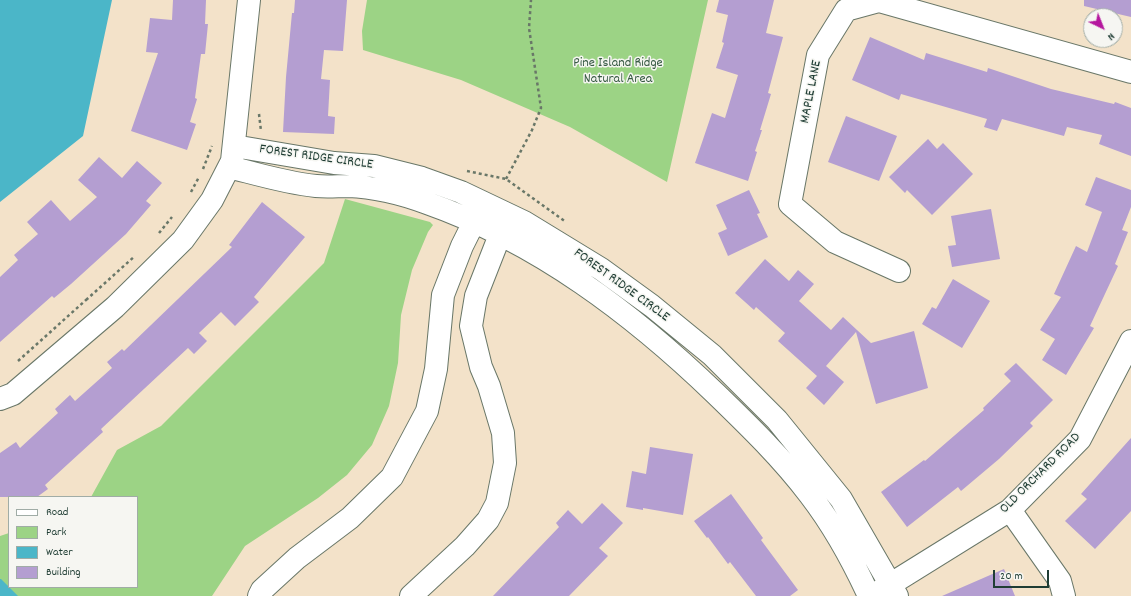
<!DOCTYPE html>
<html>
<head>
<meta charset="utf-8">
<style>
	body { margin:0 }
	#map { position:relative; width:1131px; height:596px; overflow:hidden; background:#f3e2c9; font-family:Dekko,sans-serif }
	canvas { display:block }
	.legend { position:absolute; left:8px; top:496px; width:130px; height:92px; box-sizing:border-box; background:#f6f6f2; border:1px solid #a0aca6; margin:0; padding:5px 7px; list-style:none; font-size:12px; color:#1f3d34 }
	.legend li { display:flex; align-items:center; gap:8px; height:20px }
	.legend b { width:20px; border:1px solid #a0aca6 }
	.north { position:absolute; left:1083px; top:8px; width:40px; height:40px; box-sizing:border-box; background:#f6f6f2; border:1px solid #a0aca6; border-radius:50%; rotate:137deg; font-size:11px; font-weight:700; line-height:16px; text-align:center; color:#1f3d34 }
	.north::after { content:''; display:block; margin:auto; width:14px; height:18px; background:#b5179e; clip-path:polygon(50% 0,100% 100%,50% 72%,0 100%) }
	.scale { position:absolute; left:993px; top:570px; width:56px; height:18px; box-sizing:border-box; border:2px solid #1f3d34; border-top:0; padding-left:5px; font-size:12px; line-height:14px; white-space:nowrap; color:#1f3d34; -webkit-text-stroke:3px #f6f6f2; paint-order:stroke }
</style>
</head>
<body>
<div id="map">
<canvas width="1131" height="596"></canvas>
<ul class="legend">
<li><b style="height:5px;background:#fff"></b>Road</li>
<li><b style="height:11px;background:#9cd385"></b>Park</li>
<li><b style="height:11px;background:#4bb6c8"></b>Water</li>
<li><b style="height:11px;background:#b49ed1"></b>Building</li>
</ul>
<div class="north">N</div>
<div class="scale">20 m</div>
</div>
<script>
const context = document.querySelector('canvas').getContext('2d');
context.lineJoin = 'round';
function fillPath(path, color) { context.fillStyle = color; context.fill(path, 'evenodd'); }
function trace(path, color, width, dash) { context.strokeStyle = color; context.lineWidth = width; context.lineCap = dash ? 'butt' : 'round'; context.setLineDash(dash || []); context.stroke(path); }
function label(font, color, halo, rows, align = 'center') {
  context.font = font + ' Dekko,sans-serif'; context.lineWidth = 3; context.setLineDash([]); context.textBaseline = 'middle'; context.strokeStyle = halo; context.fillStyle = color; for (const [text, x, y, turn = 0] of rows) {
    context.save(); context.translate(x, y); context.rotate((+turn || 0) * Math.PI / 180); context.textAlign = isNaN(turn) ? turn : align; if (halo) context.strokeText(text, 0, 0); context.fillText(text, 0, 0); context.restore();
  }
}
const green = new Path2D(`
	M 367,0 L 708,0 L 667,182 L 570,127 L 461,80 L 363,50 L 362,31 Z
	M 345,199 L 430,222 L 433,225 L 428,232 L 412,270 L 401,315 L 398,363 L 389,406 L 372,445 L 347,475 L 318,498 L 245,546 L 212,596 L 0,596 L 0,536 L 9,533 L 9,587 L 137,587 L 137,497 L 91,497 L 117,450 L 161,426 L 324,263 Z`);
const water = new Path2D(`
	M 0,0 L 112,0 L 83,136 L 0,202 Z
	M 0,579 L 1,579 L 18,596 L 0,596 Z`);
const building = new Path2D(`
	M 173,0 L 206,0 L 205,24 L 208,24 L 205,54 L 201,54 L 195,98 L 197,99 L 190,122 L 196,124 L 187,150 L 131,131 L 158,53 L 146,52 L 150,18 L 172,20 Z
	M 295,0 L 347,0 L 343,51 L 324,50 L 321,79 L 330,80 L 328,116 L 335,117 L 334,134 L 283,132 L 286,77 L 292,13 L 294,13 Z
	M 719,0 L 774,0 L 766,33 L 783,37 L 768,93 L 771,94 L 760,130 L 762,130 L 755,151 L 757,152 L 748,181 L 695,163 L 712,113 L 725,118 L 738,75 L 716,68 L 724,43 L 722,42 L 728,15 L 716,12 Z
	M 1084,0 L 1131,0 L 1131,17 L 1084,6 Z
	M 870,37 L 924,60 L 926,53 L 987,72 L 988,68 L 1051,89 L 1114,104 L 1115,102 L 1131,108 L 1131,156 L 1099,144 L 1102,135 L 1067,127 L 1064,136 L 1002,119 L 997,131 L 984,127 L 987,119 L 901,94 L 899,100 L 852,80 Z
	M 846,116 L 897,136 L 879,181 L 828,162 Z
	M 928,139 L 937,149 L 943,143 L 973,174 L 932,215 L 907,190 L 905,193 L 889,177 Z
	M 99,157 L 122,178 L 137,161 L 162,183 L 146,201 L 151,205 L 126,234 L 71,284 L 54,298 L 52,296 L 0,342 L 0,277 L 18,260 L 14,255 L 38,234 L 27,222 L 51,200 L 70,221 L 97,197 L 78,180 Z
	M 1096,177 L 1131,190 L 1131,207 L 1122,230 L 1128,232 L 1115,264 L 1118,266 L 1090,326 L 1094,328 L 1066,375 L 1042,360 L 1055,339 L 1040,330 L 1061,297 L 1054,294 L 1076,246 L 1087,252 L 1102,212 L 1085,205 Z
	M 749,190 L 760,213 L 757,214 L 768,237 L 728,256 L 718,233 L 727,229 L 716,205 Z
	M 262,202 L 305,237 L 254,297 L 259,302 L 235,326 L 221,312 L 199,333 L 207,341 L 194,354 L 188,348 L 101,429 L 103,432 L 45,485 L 48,489 L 37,497 L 0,497 L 0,453 L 16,442 L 20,448 L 58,413 L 55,409 L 70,395 L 75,401 L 112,368 L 107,362 L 122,349 L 124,351 L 232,247 L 229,245 Z
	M 991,209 L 1000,259 L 952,267 L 948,246 L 956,245 L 951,216 Z
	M 765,259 L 789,281 L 798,270 L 814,284 L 799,301 L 831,330 L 843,317 L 871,343 L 914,331 L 928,388 L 876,404 L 856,332 L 826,366 L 844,382 L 824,405 L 806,388 L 817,376 L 778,341 L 785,333 L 756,307 L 754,310 L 735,293 Z
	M 953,279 L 990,301 L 962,348 L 922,324 L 932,307 L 936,309 Z
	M 1016,363 L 1053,400 L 1030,423 L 1033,426 L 999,459 L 961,491 L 958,487 L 907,527 L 881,492 L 924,460 L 925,461 L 984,410 L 983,408 L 1011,381 L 1004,374 Z
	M 1131,438 L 1131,511 L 1095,549 L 1065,521 L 1087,499 L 1081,494 Z
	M 650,447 L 693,454 L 683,515 L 643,508 L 643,510 L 626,507 L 632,471 L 646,474 Z
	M 731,494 L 763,538 L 761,540 L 798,590 L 790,596 L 756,596 L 730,562 L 728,564 L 708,537 L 707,538 L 694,521 Z
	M 602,503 L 623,523 L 599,548 L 608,556 L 569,596 L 493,596 L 559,527 L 556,523 L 568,510 L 582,524 Z
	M 1004,569 L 1015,596 L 942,596 Z`);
const path = new Path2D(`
	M 259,114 L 261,131
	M 203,169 L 212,146
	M 467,171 L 506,179 L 566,222
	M 506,179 L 532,130 L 541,108 L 529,28 L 531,0
	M 191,192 L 199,177
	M 159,233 L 172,217
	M 86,300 L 135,256
	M 18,361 L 86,300`);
const street = new Path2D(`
	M 234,146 L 334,163 L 374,166 L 422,178 L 461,192 L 524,222 L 601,269 L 652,306 L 712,355 L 777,420 L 841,499 L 897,596
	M 229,167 C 257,174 286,183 316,186 C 327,187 338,186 348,186 C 375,187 403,194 427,203 C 538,242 633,314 716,394 C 749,426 782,458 810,495 C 833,525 853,561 869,596
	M 899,271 L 835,242 L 790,204 L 818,55 L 846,10 L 879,1 L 1131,72
	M 0,399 L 13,394 L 115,307 L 183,240 L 212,200 L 232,161 L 249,0
	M 1010,510 L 1060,581 L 1064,596
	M 878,592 L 1010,510 L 1080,439 L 1131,341
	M 259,596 L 262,590 L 297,558 L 350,518 L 392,477 L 427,411 L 436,369 L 443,295 L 462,246 L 480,210
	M 411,596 L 465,546 L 488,520 L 497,503 L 505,463 L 503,433 L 489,386 L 481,367 L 471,326 L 476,296 L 505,222`);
const parkNames = [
	["Pine Island Ridge",618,64],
	["Natural Area",618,80]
];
const streetNames = [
	["MAPLE LANE",812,92,-79],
	["FOREST RIDGE CIRCLE",316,158,8],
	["FOREST RIDGE CIRCLE",621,286,36],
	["OLD ORCHARD ROAD",1041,474,-45]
];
fillPath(green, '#9cd385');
fillPath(water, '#4bb6c8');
fillPath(building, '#b49ed1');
trace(street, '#697768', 24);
trace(path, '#697768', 2.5, [3, 3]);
trace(street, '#fff', 22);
label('14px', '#385b44', '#f6f6f2', parkNames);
label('14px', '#1f3d34', '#f6f6f2', streetNames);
</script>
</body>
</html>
